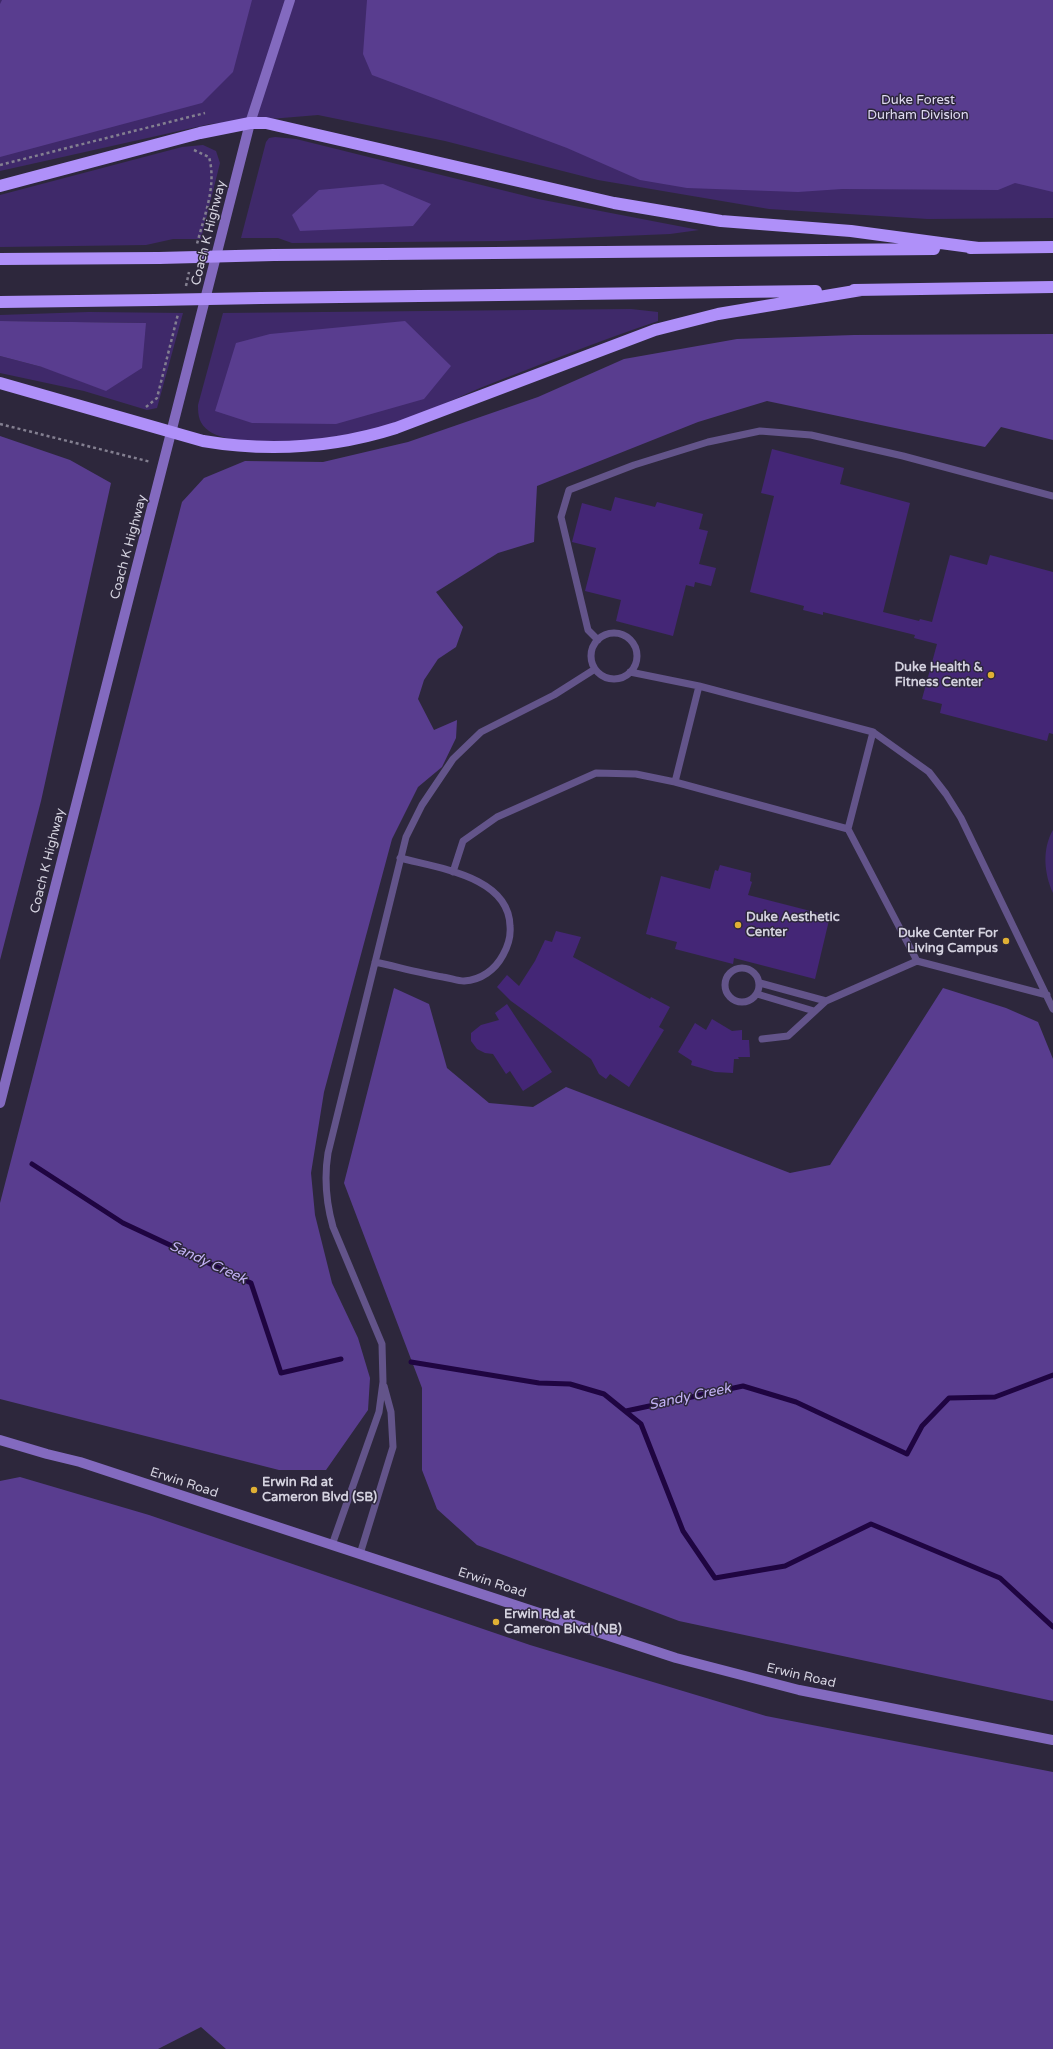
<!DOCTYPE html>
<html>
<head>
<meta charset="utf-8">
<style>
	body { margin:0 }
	canvas { display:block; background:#2d273c }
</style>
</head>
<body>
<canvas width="1053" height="2049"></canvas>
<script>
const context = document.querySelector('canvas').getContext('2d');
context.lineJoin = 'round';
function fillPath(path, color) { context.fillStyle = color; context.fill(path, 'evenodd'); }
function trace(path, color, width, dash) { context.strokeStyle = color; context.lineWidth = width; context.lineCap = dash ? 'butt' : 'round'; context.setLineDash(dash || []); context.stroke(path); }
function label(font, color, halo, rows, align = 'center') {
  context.font = font + ' "Varela Round",sans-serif'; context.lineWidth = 3; context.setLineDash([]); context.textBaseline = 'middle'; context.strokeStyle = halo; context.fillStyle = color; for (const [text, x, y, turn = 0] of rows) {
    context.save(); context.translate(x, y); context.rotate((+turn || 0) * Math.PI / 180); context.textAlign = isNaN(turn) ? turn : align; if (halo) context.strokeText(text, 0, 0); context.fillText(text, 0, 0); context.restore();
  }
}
const green = new Path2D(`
	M 0,0 L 1053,0 L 1053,218 L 928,219 L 769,209 L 598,180 L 445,141 L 318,115 L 210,124 L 0,171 Z
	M 275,137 L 296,139 L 538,199 L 699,230 L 670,234 L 503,241 L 292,243 L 278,238 L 241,238 L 266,142 L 269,138 Z
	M 203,145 L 216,151 L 220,163 L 201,239 L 173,239 L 146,245 L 0,247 L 0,195 L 182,147 Z
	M 631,309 L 658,312 L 658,321 C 598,341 539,365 480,388 C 452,400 425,413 396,423 C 359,436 242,454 209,431 C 199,424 198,416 198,405 L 223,313 Z
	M 89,312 L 183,313 L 157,408 L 147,410 L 84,391 L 0,373 L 0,356 L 42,367 L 146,323 L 0,321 L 0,315 Z
	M 1053,830 L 1053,893 C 1044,873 1042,849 1053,830 Z`);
const forest = new Path2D(`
	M 2,0 L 252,0 L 233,72 L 202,103 L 0,157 L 0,4 Z
	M 367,0 L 1053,0 L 1053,192 L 1015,183 L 998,190 L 842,189 L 798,192 L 687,188 L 640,180 L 567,148 L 372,75 L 363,54 Z
	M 383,184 L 431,204 L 413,226 L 300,231 L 292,215 L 319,190 Z
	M 0,321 L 146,323 L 142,368 L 106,391 L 42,367 L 0,356 Z
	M 405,321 L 451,366 L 424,399 L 336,424 L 252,423 L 215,411 L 236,343 L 270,334 Z
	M 1053,334 L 1053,440 L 1001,427 L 985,447 L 767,401 L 698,422 L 537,486 L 534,542 L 498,553 L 436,592 L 463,627 L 456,647 L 438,659 L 424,680 L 418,699 L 434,730 L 457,720 L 456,738 L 442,767 L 418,787 L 392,839 L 324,1092 L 311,1173 L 315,1215 L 332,1283 L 358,1338 L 370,1378 L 368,1410 L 326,1470 L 279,1470 L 0,1399 L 0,1203 L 182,502 L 204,478 L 245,461 L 323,462 L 408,442 L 538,397 L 624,359 L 737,339 L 854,335 Z
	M 0,436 L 70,460 L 111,483 L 41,801 L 0,960 Z
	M 394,988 L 429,1004 L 447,1068 L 489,1103 L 533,1107 L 566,1087 L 790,1173 L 830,1165 L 943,988 L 1006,1008 L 1038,1022 L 1053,1059 L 1053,1701 L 679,1621 L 477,1545 L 437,1509 L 422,1470 L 422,1388 L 344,1183 Z
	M 20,1477 L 149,1515 L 530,1645 L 766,1716 L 1053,1772 L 1053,2049 L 226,2049 L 201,2027 L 158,2049 L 0,2049 L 0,1481 Z`);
const stream = new Path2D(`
	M 32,1164 L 123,1223 L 251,1283 L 281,1373 L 341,1359
	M 411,1362 L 539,1383 L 570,1384 L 604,1394 L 641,1424 L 683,1531 L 715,1578 L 785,1566 L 871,1524 L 1000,1578 L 1053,1627
	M 626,1411 L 743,1386 L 796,1402 L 907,1454 L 922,1426 L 949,1398 L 995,1397 L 1053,1375`);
const building = new Path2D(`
	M 772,449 L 844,468 L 840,484 L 910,503 L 883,612 L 919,621 L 920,619 L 932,622 L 950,555 L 987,565 L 990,555 L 1053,572 L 1053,734 L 1049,733 L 1047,741 L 940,713 L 942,704 L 922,699 L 937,644 L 914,638 L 915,635 L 823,612 L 823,615 L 803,610 L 804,606 L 750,592 L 774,496 L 761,493 Z
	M 615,497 L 655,507 L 657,502 L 703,514 L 699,529 L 708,531 L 699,564 L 716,568 L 711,586 L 695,582 L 694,587 L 686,585 L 673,636 L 616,621 L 621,600 L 585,591 L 596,548 L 572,542 L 582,503 L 611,511 Z
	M 720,865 L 751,873 L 750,881 L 752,882 L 748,895 L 830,916 L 815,979 L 734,958 L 733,964 L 675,949 L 677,942 L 646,934 L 661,876 L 710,889 L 715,870 L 718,871 Z
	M 556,931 L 581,937 L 573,957 L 650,999 L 651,997 L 670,1007 L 659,1027 L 664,1030 L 629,1087 L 610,1074 L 606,1079 L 599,1074 L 591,1059 L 511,1001 L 497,987 L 507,975 L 519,986 L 535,961 L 545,940 L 552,942 Z
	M 507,1004 L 552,1072 L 523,1091 L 510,1071 L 506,1074 L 493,1054 L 485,1053 L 477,1049 L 471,1041 L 471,1033 L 481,1025 L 499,1020 L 495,1013 Z
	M 712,1019 L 732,1031 L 742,1030 L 742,1040 L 749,1040 L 750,1057 L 738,1057 L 739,1059 L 734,1059 L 733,1073 L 715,1072 L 691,1065 L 692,1061 L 678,1052 L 695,1023 L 706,1030 Z`);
const path = new Path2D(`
	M 194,150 L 209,157 C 217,186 204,216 197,244
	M 0,165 L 205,113
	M 186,286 L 189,272
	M 146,407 L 157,398 L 178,314
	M 0,424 L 151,462`);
const service = new Path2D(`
	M591 656a23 23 0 1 1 46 0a23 23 0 1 1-46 0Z
	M 598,640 L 588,630 L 561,517 L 569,490 L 634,465 L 708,442 L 760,431 L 811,435 L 903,456 L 1053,496
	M 630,672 L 699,686 L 873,732 L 929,772 L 946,794 L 961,818 L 1053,1009
	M 873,732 L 848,829 L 917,961 L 1047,995
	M 675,782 L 699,686
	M 453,872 L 463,841 L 497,817 L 596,773 L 636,774 L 675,782 L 848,829
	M 375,962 C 398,967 420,973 443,977 C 450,978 458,981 464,981 C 481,980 495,970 503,955 C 508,946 511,936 510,926 C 509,876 437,868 400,858
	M725 985a17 17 0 1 1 34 0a17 17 0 1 1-34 0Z
	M 760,983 L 826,1001
	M 757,994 L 814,1011
	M 762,1039 L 788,1036 L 826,1001 L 917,961
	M 332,1545 L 379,1412 L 383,1382 L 382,1344 L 333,1227 C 326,1202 324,1178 328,1153 L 406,837 L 422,805 L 453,759 L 481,732 L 554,695 L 595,669
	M 360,1554 L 393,1447 L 391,1412 L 384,1386`);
const secondary = new Path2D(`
	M 0,1103 L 250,123 L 290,0
	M 0,1440 L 47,1454 L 80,1462 L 676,1658 L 799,1690 L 1053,1740`);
const motorway = new Path2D(`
	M 0,186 L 200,133 L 250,123 L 266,123 L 614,203 L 721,221 L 851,231 L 978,248
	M 970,248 L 1053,247
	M 274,255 L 934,249
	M 0,259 L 159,258
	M 854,290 L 1053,287
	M 261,298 L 816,291
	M 0,302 L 155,300
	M 0,383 L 203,441 C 268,452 333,448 396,428 L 655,330 L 718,314 L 861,290`);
const motorwayBridge = new Path2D(`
	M 159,258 L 274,255
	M 155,300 L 261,298`);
const markers = [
	[991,675,4,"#e0b034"],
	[738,925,4,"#e0b034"],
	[1006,941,4,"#e0b034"],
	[254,1490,4,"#e0b034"],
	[496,1622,4,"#e0b034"]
];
const parkNames = [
	["Duke Forest",918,101],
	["Durham Division",918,116]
];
const streetNames = [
	["Coach K Highway",209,233,-76],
	["Coach K Highway",129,547,-75],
	["Coach K Highway",48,861,-76],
	["Erwin Road",184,1483,18],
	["Erwin Road",492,1583,18],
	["Erwin Road",801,1676,13]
];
const poiNames = [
	["Duke Health &",983,668,"right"],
	["Fitness Center",983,683,"right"],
	["Duke Aesthetic",746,918],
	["Center",746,933],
	["Duke Center For",998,934,"right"],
	["Living Campus",998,949,"right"],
	["Erwin Rd at",262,1483],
	["Cameron Blvd (SB)",262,1498],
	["Erwin Rd at",504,1615],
	["Cameron Blvd (NB)",504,1630]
];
const waterNames = [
	["Sandy Creek",208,1263,25],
	["Sandy Creek",690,1397,-12]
];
fillPath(green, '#3f296a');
fillPath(forest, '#593d8f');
trace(stream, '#1f0541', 5);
fillPath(building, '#442676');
trace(path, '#837f90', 2.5, [3, 3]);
trace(service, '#63548a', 7);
trace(secondary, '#836abf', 10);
trace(motorway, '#af90f9', 12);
trace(motorwayBridge, '#af90f9', 12);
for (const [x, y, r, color] of markers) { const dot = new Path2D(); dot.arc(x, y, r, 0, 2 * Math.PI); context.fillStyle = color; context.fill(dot); trace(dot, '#2d273c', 1.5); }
label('13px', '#e1dcf3', '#2d273c', parkNames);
label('13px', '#d4d2df', '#2d273c', streetNames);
label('bold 13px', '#d4d2df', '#2d273c', poiNames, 'left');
label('italic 14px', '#c3b2f5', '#2d273c', waterNames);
</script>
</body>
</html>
